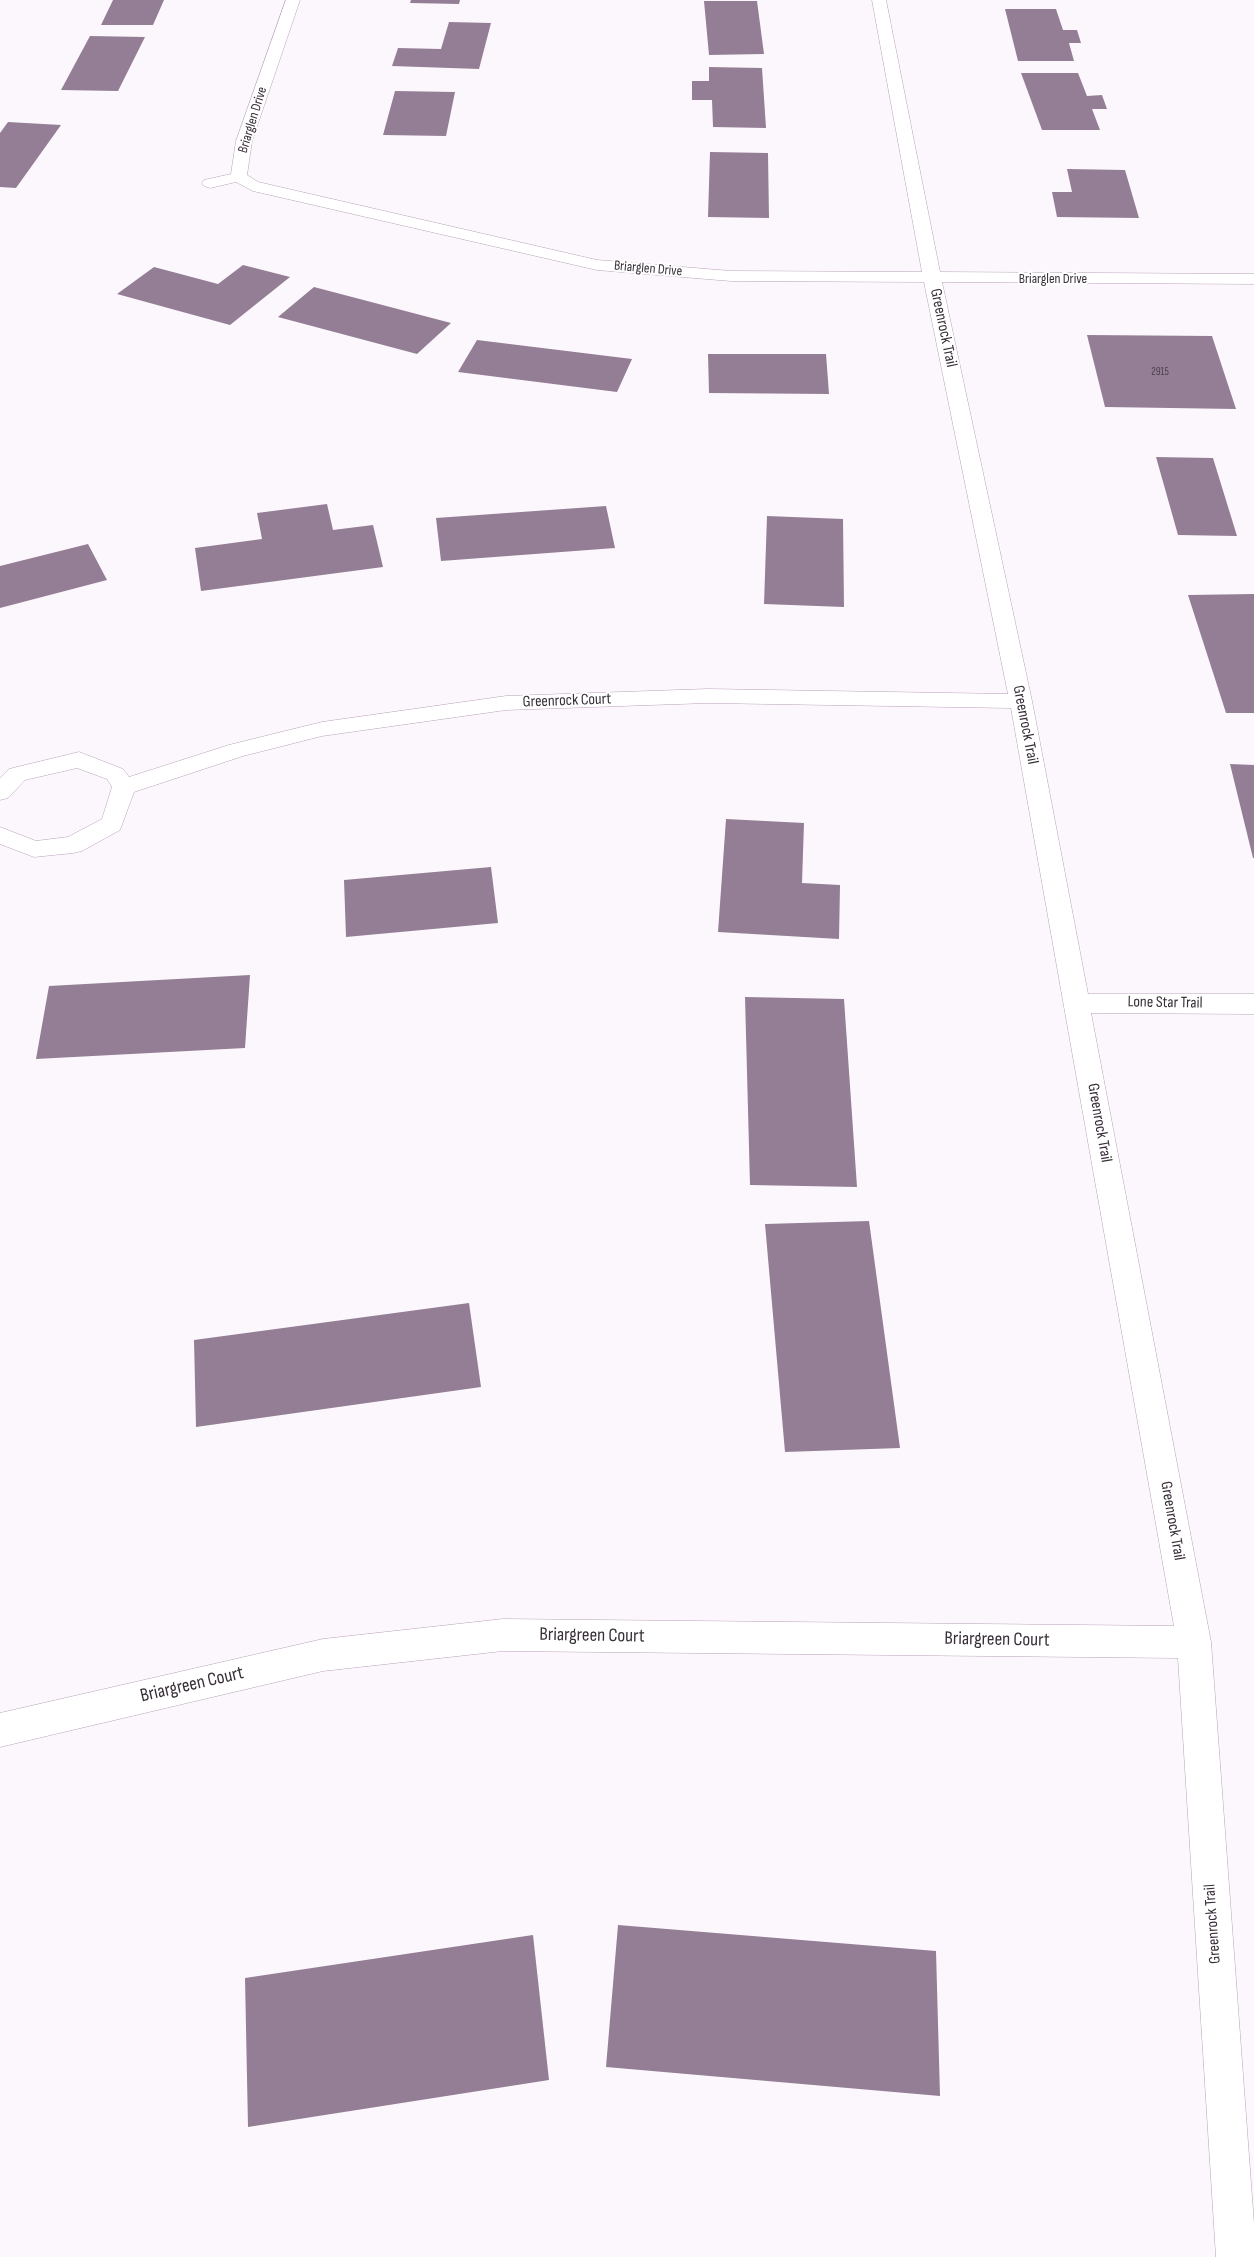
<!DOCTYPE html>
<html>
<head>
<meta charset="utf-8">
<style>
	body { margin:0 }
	canvas { display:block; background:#fcf7fd }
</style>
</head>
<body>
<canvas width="1254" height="2257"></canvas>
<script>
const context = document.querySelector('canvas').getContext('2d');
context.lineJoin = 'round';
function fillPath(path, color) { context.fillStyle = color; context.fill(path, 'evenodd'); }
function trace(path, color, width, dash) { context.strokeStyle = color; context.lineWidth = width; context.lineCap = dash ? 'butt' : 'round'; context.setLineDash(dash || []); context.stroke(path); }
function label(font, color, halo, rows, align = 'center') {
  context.font = font + ' "Sofia Sans Condensed",sans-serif'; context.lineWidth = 4; context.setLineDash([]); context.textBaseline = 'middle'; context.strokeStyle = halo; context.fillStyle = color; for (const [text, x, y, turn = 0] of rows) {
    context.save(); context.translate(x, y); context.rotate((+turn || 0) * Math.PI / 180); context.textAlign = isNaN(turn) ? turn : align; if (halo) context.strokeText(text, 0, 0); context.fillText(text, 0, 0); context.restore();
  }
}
const building = new Path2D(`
	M 113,0 L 164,0 L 153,25 L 101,25 Z
	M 411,0 L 460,0 L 459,4 L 410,3 Z
	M 704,1 L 757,1 L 764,54 L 709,55 Z
	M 1005,9 L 1056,9 L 1063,30 L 1077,30 L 1081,43 L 1069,43 L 1074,61 L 1018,61 Z
	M 449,22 L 491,23 L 479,69 L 392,66 L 398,48 L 441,49 Z
	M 90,36 L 145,37 L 118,91 L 61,90 Z
	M 709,67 L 762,68 L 766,128 L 713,127 L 712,100 L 692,100 L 692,81 L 709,81 Z
	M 1021,73 L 1078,73 L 1087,96 L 1102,95 L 1107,109 L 1092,109 L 1100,130 L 1042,130 Z
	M 395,91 L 455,92 L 446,136 L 383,135 Z
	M 8,122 L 61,125 L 16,188 L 0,187 L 0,133 Z
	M 710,152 L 768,153 L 769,218 L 708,217 Z
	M 1067,169 L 1125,170 L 1139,218 L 1057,217 L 1052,192 L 1072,192 Z
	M 243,265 L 290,277 L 230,325 L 117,294 L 154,267 L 218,284 Z
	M 314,287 L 451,323 L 417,354 L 278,317 Z
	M 1087,335 L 1212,336 L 1236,409 L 1105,407 Z
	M 477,340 L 632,359 L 617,392 L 458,372 Z
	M 708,354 L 826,354 L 829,394 L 709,393 Z
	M 1156,457 L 1213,458 L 1237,536 L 1178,535 Z
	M 327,504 L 333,530 L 373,525 L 383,567 L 201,591 L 195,548 L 262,539 L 257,513 Z
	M 606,506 L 615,548 L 441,561 L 436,518 Z
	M 767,516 L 843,519 L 844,607 L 764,604 Z
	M 88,544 L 107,580 L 0,608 L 0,566 Z
	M 1254,594 L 1254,713 L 1226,713 L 1188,595 Z
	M 1230,764 L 1254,765 L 1254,858 L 1253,858 Z
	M 726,819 L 804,823 L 802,883 L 840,885 L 839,939 L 718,932 Z
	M 491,867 L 498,923 L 346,937 L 344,880 Z
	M 250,975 L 245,1048 L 36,1059 L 49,986 Z
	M 745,997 L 844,999 L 857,1187 L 750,1185 Z
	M 869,1221 L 900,1448 L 785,1452 L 765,1224 Z
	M 469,1303 L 481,1387 L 196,1427 L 194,1340 Z
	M 618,1925 L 936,1951 L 940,2096 L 606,2067 Z
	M 533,1935 L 549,2080 L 248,2127 L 245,1978 Z`);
const minor = new Path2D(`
	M 286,0 L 300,0 L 252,141 L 247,175 L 258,182 L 597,260 L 731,271 L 922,272 L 872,0 L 886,0 L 940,272 L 1254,274 L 1254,284 L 942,282 L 1032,701 L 1088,994 L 1254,994 L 1254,1014 L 1091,1013 L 1211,1642 L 1254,2224 L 1254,2257 L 1216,2257 L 1178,1658 L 503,1651 L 323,1671 L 0,1747 L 0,1713 L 323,1639 L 503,1619 L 1174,1626 L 1011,708 L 708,703 L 506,710 L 322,736 L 243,756 L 134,792 L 120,830 L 82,851 L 73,853 L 34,857 L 0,844 L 0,827 L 36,841 L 68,837 L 102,819 L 112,787 L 107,779 L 77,768 L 25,780 L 8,798 L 0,800 L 0,778 L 9,769 L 79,752 L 123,769 L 129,777 L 229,745 L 322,722 L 506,696 L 708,689 L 1008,694 L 924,282 L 731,281 L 597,270 L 253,191 L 236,182 L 210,188 L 204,186 L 202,183 L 204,180 L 231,174 L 236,141 Z`);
const farNumbernames = [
	["2915",1160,372]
];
const farStreetnames = [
	["Briarglen Drive",253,120,-73],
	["Briarglen Drive",648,269,5],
	["Briarglen Drive",1053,279]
];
const streetNames = [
	["Greenrock Trail",943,328,78],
	["Greenrock Court",567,701,-2],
	["Greenrock Trail",1025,725,79],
	["Lone Star Trail",1165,1003,1],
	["Greenrock Trail",1099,1123,80],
	["Greenrock Trail",1172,1521,80],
	["Greenrock Trail",1213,1924,-94]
];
const nearStreetnames = [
	["Briargreen Court",592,1636,1],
	["Briargreen Court",997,1640,1],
	["Briargreen Court",192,1685,-13]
];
fillPath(building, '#947e95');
trace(minor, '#b9a2ba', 1);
fillPath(minor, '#fff');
label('11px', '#4f434f', null, farNumbernames);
label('14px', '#382f38', '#fff', farStreetnames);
label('16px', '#382f38', '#fff', streetNames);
label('19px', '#382f38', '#fff', nearStreetnames);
</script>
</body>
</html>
